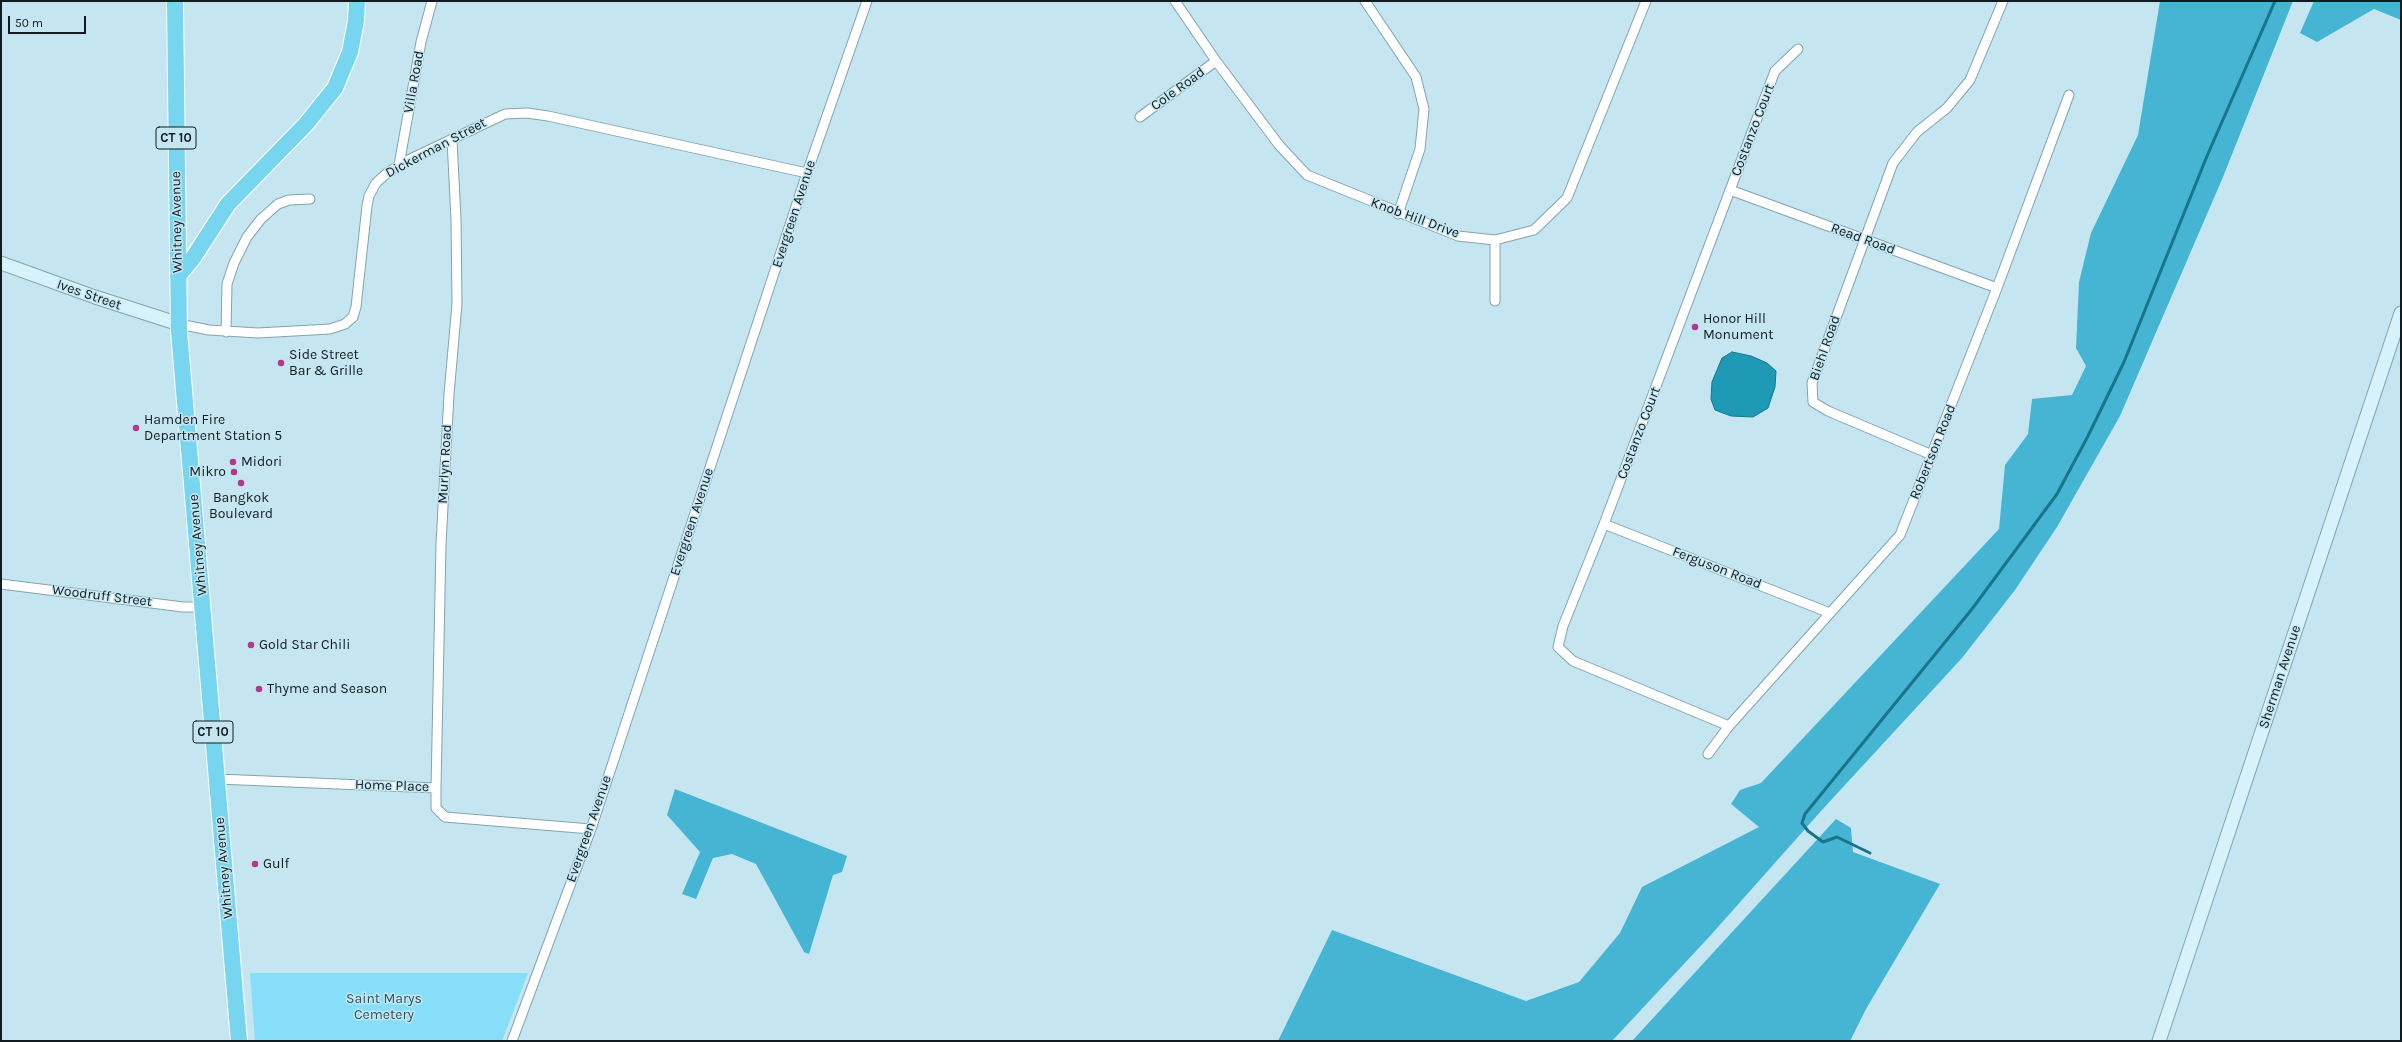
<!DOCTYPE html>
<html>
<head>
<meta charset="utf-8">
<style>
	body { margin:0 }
	#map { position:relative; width:2402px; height:1042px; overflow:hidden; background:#c5e6f1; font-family:Karla,sans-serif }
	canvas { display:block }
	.frame { position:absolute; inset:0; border:2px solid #101c20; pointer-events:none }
	.scale { position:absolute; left:8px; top:16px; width:78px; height:18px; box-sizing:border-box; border:2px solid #101c20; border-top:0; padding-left:5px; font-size:12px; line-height:14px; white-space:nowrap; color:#101c20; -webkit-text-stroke:3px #c5e6f1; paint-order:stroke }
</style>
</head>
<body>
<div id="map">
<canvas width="2402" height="1042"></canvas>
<div class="frame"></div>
<div class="scale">50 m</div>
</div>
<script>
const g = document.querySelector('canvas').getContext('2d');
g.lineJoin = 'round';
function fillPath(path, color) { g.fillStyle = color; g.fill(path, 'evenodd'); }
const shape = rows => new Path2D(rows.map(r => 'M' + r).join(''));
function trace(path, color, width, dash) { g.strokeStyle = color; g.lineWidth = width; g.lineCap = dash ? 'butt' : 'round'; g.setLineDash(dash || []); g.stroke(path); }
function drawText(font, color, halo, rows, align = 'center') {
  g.font = font + ' Karla,sans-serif'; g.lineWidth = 3; g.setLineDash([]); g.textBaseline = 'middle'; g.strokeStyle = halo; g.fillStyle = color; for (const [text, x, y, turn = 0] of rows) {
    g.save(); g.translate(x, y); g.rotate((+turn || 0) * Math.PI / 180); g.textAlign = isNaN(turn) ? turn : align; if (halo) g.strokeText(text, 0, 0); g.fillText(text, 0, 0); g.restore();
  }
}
const green = shape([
	[250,973,528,973,502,1041,255,1041]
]);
const forest = shape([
	[2160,1,2293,1,2223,177,2120,416,2057,527,2015,590,1962,658,1821,811,1710,936,1612,1041,1278,1041,1332,930,1526,1001,1579,982,1620,933,1642,887,1759,827,1731,804,1740,790,1761,783,1999,529,2005,465,2028,434,2032,399,2072,395,2086,366,2076,348,2079,282,2091,233,2138,135],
	[2314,1,2401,1,2401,20,2374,9,2317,42,2300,33],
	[675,789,847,856,842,872,833,875,809,954,804,952,756,864,732,854,713,858,696,899,682,894,700,852,667,815],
	[1836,819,1851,828,1853,852,1940,884,1866,1009,1850,1041,1632,1041]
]);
const water = shape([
	[1732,352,1751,356,1767,363,1776,371,1775,387,1768,408,1753,417,1731,416,1715,410,1711,399,1712,382,1722,358,1732,352]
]);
const stream = shape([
	[1870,853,1837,837,1823,842,1808,831,1802,823,1805,814,1972,609,2057,494,2088,436,2124,362,2207,156,2275,1]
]);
const street = shape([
	[1175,1,1216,61,1279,145,1307,175,1458,236,1495,240,1534,230,1567,198,1646,1],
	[1365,1,1416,77,1424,109,1420,149,1398,214],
	[1140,117,1216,61],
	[399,165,421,42,432,1],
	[1730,190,1997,288],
	[1495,301,1495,240],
	[179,324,209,330,258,333,330,329,345,324,353,317,356,307,367,206,369,196,376,183,387,173,404,162,505,114,527,113,548,116,807,173],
	[226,332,227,284,234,263,247,237,261,219,278,204,289,200,310,199],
	[1932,455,1828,411,1813,402,1812,383,1893,163,1917,132,1947,108,1970,80,2003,1],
	[1604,524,1830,613],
	[1,584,183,607,203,607],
	[1729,726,1573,661,1558,647,1563,626,1604,524,1775,71,1798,49],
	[1708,754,1729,726,1900,535,1997,288,2069,95],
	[217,779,436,788,436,808,445,817,591,829],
	[436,788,441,544,449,394,457,304,456,219,452,140],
	[512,1041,591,829,807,173,867,1]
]);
const secondary = shape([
	[1,263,95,297,179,324],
	[2159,1041,2401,313]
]);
const highway = shape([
	[175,1,179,331,239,1041],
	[178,276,193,258,228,204,306,124,335,88,350,52,356,21,357,1]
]);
const markers = [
	[1695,327,4,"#b2398d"],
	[281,363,4,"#b2398d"],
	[136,428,4,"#b2398d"],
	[233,462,4,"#b2398d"],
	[234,472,4,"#b2398d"],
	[241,483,4,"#b2398d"],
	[251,645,4,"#b2398d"],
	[259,689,4,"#b2398d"],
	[255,864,4,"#b2398d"]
];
const shields = [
	[176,138,40],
	[213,732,40]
];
const shieldNames = [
	["CT 10",176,138],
	["CT 10",213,732]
];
const streetNames = [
	["Villa Road",414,82,-80],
	["Cole Road",1178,89,-36],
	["Costanzo Court",1753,130,-69],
	["Dickerman Street",436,148,-28],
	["Evergreen Avenue",794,214,-72],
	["Knob Hill Drive",1415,218,20],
	["Whitney Avenue",177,222,-91],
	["Read Road",1863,239,20],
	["Ives Street",89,295,19],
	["Biehl Road",1825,348,-71],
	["Costanzo Court",1639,433,-69],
	["Robertson Road",1933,452,-68],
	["Murlyn Road",445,464,-87],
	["Evergreen Avenue",692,522,-72],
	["Whitney Avenue",198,545,-95],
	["Ferguson Road",1717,568,21],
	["Woodruff Street",102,596,7],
	["Sherman Avenue",2280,677,-72],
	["Home Place",392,786,2],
	["Evergreen Avenue",589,829,-71],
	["Whitney Avenue",224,868,-95]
];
const poiNames = [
	["Honor Hill",1703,319],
	["Monument",1703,335],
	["Side Street",289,355],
	["Bar & Grille",289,371],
	["Hamden Fire",144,420],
	["Department Station 5",144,436],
	["Midori",241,462],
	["Mikro",226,472,"right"],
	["Bangkok",241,498,"center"],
	["Boulevard",241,514,"center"],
	["Gold Star Chili",259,645],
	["Thyme and Season",267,689],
	["Gulf",263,864]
];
const parkNames = [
	["Saint Marys",384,999],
	["Cemetery",384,1015]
];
fillPath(green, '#86def9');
fillPath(forest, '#45b5d3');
fillPath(water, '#1e9ab7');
trace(water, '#1a748a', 1);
trace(stream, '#1a748a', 3);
trace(street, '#83a3ad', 11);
trace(secondary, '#83a3ad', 15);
trace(highway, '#fff', 18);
trace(street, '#fff', 9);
trace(secondary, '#d6f2fa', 13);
trace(highway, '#78d5ef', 16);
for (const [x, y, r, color] of markers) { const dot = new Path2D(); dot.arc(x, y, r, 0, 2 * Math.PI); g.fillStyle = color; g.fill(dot); trace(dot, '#c5e6f1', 1.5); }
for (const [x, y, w] of shields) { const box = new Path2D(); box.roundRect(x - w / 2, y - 11, w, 22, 3); g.fillStyle = '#c5e6f1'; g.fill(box); trace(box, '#101c20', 1); }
drawText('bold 13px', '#101c20', null, shieldNames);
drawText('14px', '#101c20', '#c5e6f1', streetNames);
drawText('14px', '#101c20', '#c5e6f1', poiNames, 'left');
drawText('14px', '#285764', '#c5e6f1', parkNames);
</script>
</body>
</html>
